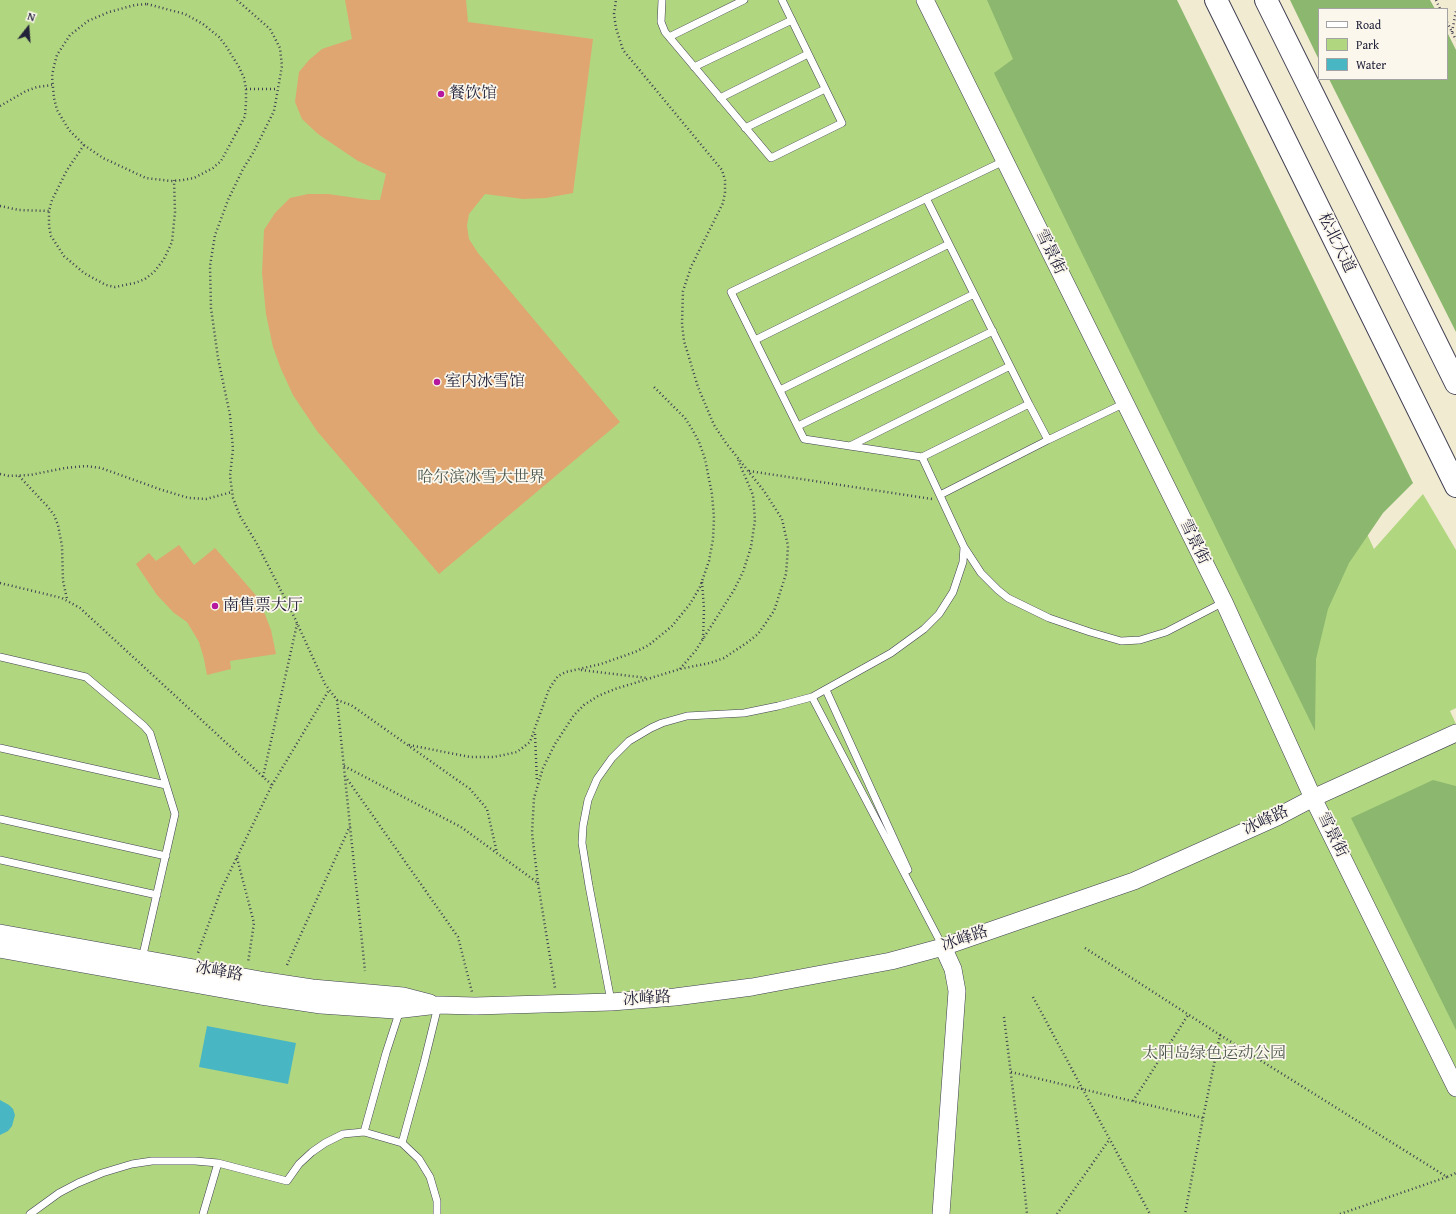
<!DOCTYPE html>
<html>
<head>
<meta charset="utf-8">
<style>
	body { margin:0 }
	#map { position:relative; width:1456px; height:1214px; overflow:hidden; background:#f1ebd2; font-family:"Gentium Book Plus",serif }
	canvas { display:block }
	.legend { position:absolute; left:1318px; top:8px; width:130px; height:72px; box-sizing:border-box; background:#fbf7ec; border:1px solid #a4a2a5; margin:0; padding:5px 7px; list-style:none; font-size:12px; color:#22223b }
	.legend li { display:flex; align-items:center; gap:8px; height:20px }
	.legend b { width:20px; border:1px solid #a4a2a5 }
	.north { position:absolute; left:8px; top:8px; width:40px; height:40px; -webkit-text-stroke:3px #fbf7ec; paint-order:stroke; rotate:17deg; font-size:11px; font-weight:700; line-height:16px; text-align:center; color:#22223b }
	.north::after { content:''; display:block; margin:auto; width:14px; height:18px; background:#22223b; clip-path:polygon(50% 0,100% 100%,50% 72%,0 100%) }
</style>
</head>
<body>
<div id="map">
<canvas width="1456" height="1214"></canvas>
<ul class="legend">
<li><b style="height:5px;background:#fff"></b>Road</li>
<li><b style="height:11px;background:#b0d680"></b>Park</li>
<li><b style="height:11px;background:#49b7c3"></b>Water</li>
</ul>
<div class="north">N</div>
</div>
<script>
const g = document.querySelector('canvas').getContext('2d');
g.lineJoin = 'round';
function fillPath(path, color) { g.fillStyle = color; g.fill(path, 'evenodd'); }
const shape = rows => new Path2D(rows.map(r => 'M' + r).join(''));
function trace(path, color, width, dash) { g.strokeStyle = color; g.lineWidth = width; g.lineCap = dash ? 'butt' : 'round'; g.setLineDash(dash || []); g.stroke(path); }
function drawText(font, color, halo, rows, align = 'center') {
  g.font = font + ' "Gentium Book Plus","Noto Serif SC",serif'; g.lineWidth = 3.5; g.setLineDash([]); g.textBaseline = 'middle'; g.strokeStyle = halo; g.fillStyle = color; for (const [text, x, y, turn = 0] of rows) {
    g.save(); g.translate(x, y); g.rotate((+turn || 0) * Math.PI / 180); g.textAlign = isNaN(turn) ? turn : align; if (halo) g.strokeText(text, 0, 0); g.fillText(text, 0, 0); g.restore();
  }
}
const green = shape([
	[0,0,1118,0,1374,549,1423,494,1456,550,1456,708,1450,711,1456,724,1456,1214,0,1214]
]);
const forest = shape([
	[987,0,1177,0,1413,483,1383,513,1349,563,1328,609,1316,659,1315,731,994,73,1013,59],
	[1290,0,1430,0,1435,9,1319,9,1319,60],
	[1447,32,1456,50,1456,332,1329,79,1447,79],
	[1433,780,1456,786,1456,1030,1351,818]
]);
const water = shape([
	[207,1026,296,1043,288,1084,199,1067],
	[0,1100,9,1105,13,1109,15,1115,12,1126,8,1131,0,1135]
]);
const building = shape([
	[345,0,466,0,468,22,593,39,573,193,546,198,523,199,485,194,469,214,467,226,469,239,478,253,620,422,439,574,317,431,293,395,281,369,273,347,266,314,262,273,264,230,275,213,290,198,308,194,328,194,370,200,380,200,386,174,358,161,318,134,302,119,295,102,299,72,309,60,322,49,352,39],
	[179,545,194,565,215,548,259,599,271,630,276,654,230,661,231,669,207,675,204,659,199,642,187,622,174,613,157,595,136,564,149,553,156,561]
]);
const path = shape([
	[237,0,270,29,280,48,282,66,274,111,253,153,243,169,228,200,215,235,210,266,211,308,218,358,230,415,233,449,230,476,233,498,240,516,256,542,291,610,325,684,337,700,351,705,470,789,487,809,497,853],
	[1436,0,1440,9],
	[147,4,185,14,203,24,219,37,226,46,239,67,244,78,246,89,246,102,245,116,240,126,221,161,213,168,194,178,183,180,171,181,146,178,103,158,84,145,69,130,57,110,54,98,52,76,54,66,57,55,70,35,88,21,109,12,135,5,147,4],
	[1447,22,1456,40],
	[1452,32,1456,11],
	[246,89,277,89],
	[0,106,26,91,37,87,52,85],
	[84,145,67,170,52,200,49,211,49,226,51,236,64,256,84,273,106,285,115,287,135,283,145,279,154,272,164,259,172,242,175,212,174,180],
	[0,206,19,210,49,211],
	[749,471,932,499],
	[0,474,9,476,30,475,65,468,86,466,101,468,162,490,189,498,206,499,232,492],
	[19,476,48,507,54,515,58,525,62,546,63,581,67,599],
	[702,582,704,609,703,639],
	[0,583,62,598,80,608,272,785,221,890,198,953],
	[680,669,696,650,734,590,743,572,751,547,755,520,753,495,738,460],
	[581,670,647,678],
	[337,700,365,971],
	[535,734,537,782],
	[409,745,470,757,494,757,517,752,530,742,549,689,558,676,566,672,601,664,635,652,649,645,672,626,690,604,700,587,709,561,713,539,714,518,712,494,705,459,699,442,692,429,685,418,654,387],
	[344,766,461,827,538,883,555,988],
	[345,776,458,937,472,992],
	[263,777,297,624],
	[272,785,329,690],
	[237,858,254,923,248,963],
	[538,883,532,833,534,798,543,768,555,744,574,715,584,705,598,696,615,689,680,669,710,663,724,658,748,642,758,634,774,611,786,574,787,561,788,546,782,519,764,491,726,443,714,425,698,387,684,341,682,324,683,291,691,267,723,203,725,192,725,180,722,170,623,50,616,28,614,14,616,0],
	[1085,948,1220,1035,1203,1118],
	[287,965,350,826],
	[1033,997,1150,1214],
	[1004,1017,1022,1165,1027,1214],
	[1220,1035,1447,1177,1456,1173],
	[1011,1072,1203,1118,1185,1214],
	[1133,1101,1188,1015],
	[1057,1214,1109,1140],
	[1340,1214,1447,1177]
]);
const service = shape([
	[662,0,661,22,665,32,771,158,842,123,782,0],
	[669,37,744,0],
	[694,67,792,20],
	[720,98,808,54],
	[745,128,825,89],
	[926,198,1029,404],
	[755,340,949,244],
	[780,390,974,294],
	[798,426,993,331],
	[850,446,1010,366],
	[922,457,804,439,731,292,1004,161],
	[940,495,1048,440],
	[964,547,981,573,998,590,1008,598,1049,618,1090,632,1121,641,1140,640,1166,632,1224,602],
	[0,657,86,677,144,726,150,733,175,814,142,959],
	[826,690,908,870],
	[812,697,943,947],
	[0,748,166,785],
	[0,819,166,856],
	[0,860,157,895],
	[611,1001,589,886,582,843,583,826,588,800,597,779,612,758,629,741,651,728,662,723,687,716,744,713,778,706,812,697,891,653,924,629,939,614,953,592,963,562,964,547,922,457,1029,404,1048,440,1125,403],
	[364,1132,386,1053,400,1010],
	[402,1143,424,1063,438,1006],
	[30,1214,59,1193,78,1183,102,1173,132,1164,152,1161,195,1161,218,1163,287,1181,299,1164,312,1152,325,1143,343,1134,364,1132,402,1143,419,1159,430,1177,437,1201,437,1214],
	[203,1214,218,1163]
]);
const tertiary = shape([
	[925,0,1224,602,1313,798,1456,1088],
	[0,933,266,981,312,988,403,996,430,1003],
	[0,949,261,996,321,1005,395,1010,438,1005,475,1006,611,1002,675,997,752,987,891,961,943,947,1134,881,1277,817,1313,798,1456,733],
	[941,1214,957,991,953,969,943,947]
]);
const trunk = shape([
	[1216,0,1456,486],
	[1266,0,1456,383]
]);
const markers = [
	[441,94,4,"#b5179e"],
	[437,382,4,"#b5179e"],
	[215,606,4,"#b5179e"]
];
const poiNames = [
	["餐饮馆",449,94],
	["室内冰雪馆",445,382],
	["南售票大厅",223,606]
];
const streetNames = [
	["松北大道",1336,243,64],
	["雪景街",1050,252,64],
	["雪景街",1194,542,64],
	["冰峰路",1266,821,-25],
	["雪景街",1332,835,64],
	["冰峰路",965,939,-19],
	["冰峰路",219,972,10],
	["冰峰路",647,999,-4]
];
const parkNames = [
	["哈尔滨冰雪大世界",481,478],
	["太阳岛绿色运动公园",1214,1054]
];
fillPath(green, '#b0d680');
fillPath(forest, '#8cb76e');
fillPath(water, '#49b7c3');
fillPath(building, '#e0a671');
trace(service, '#414052', 8);
trace(tertiary, '#414052', 18);
trace(trunk, '#414052', 24);
trace(path, '#414052', 2.5, [1, 3]);
trace(service, '#fff', 7);
trace(tertiary, '#fff', 17);
trace(trunk, '#fff', 22);
for (const [x, y, r, color] of markers) { const dot = new Path2D(); dot.arc(x, y, r, 0, 2 * Math.PI); g.fillStyle = color; g.fill(dot); trace(dot, '#fbf7ec', 1.5); }
drawText('16px', '#22223b', '#fbf7ec', poiNames, 'left');
drawText('16px', '#22223b', '#fbf7ec', streetNames);
drawText('16px', '#4d5850', '#fbf7ec', parkNames);
</script>
</body>
</html>
